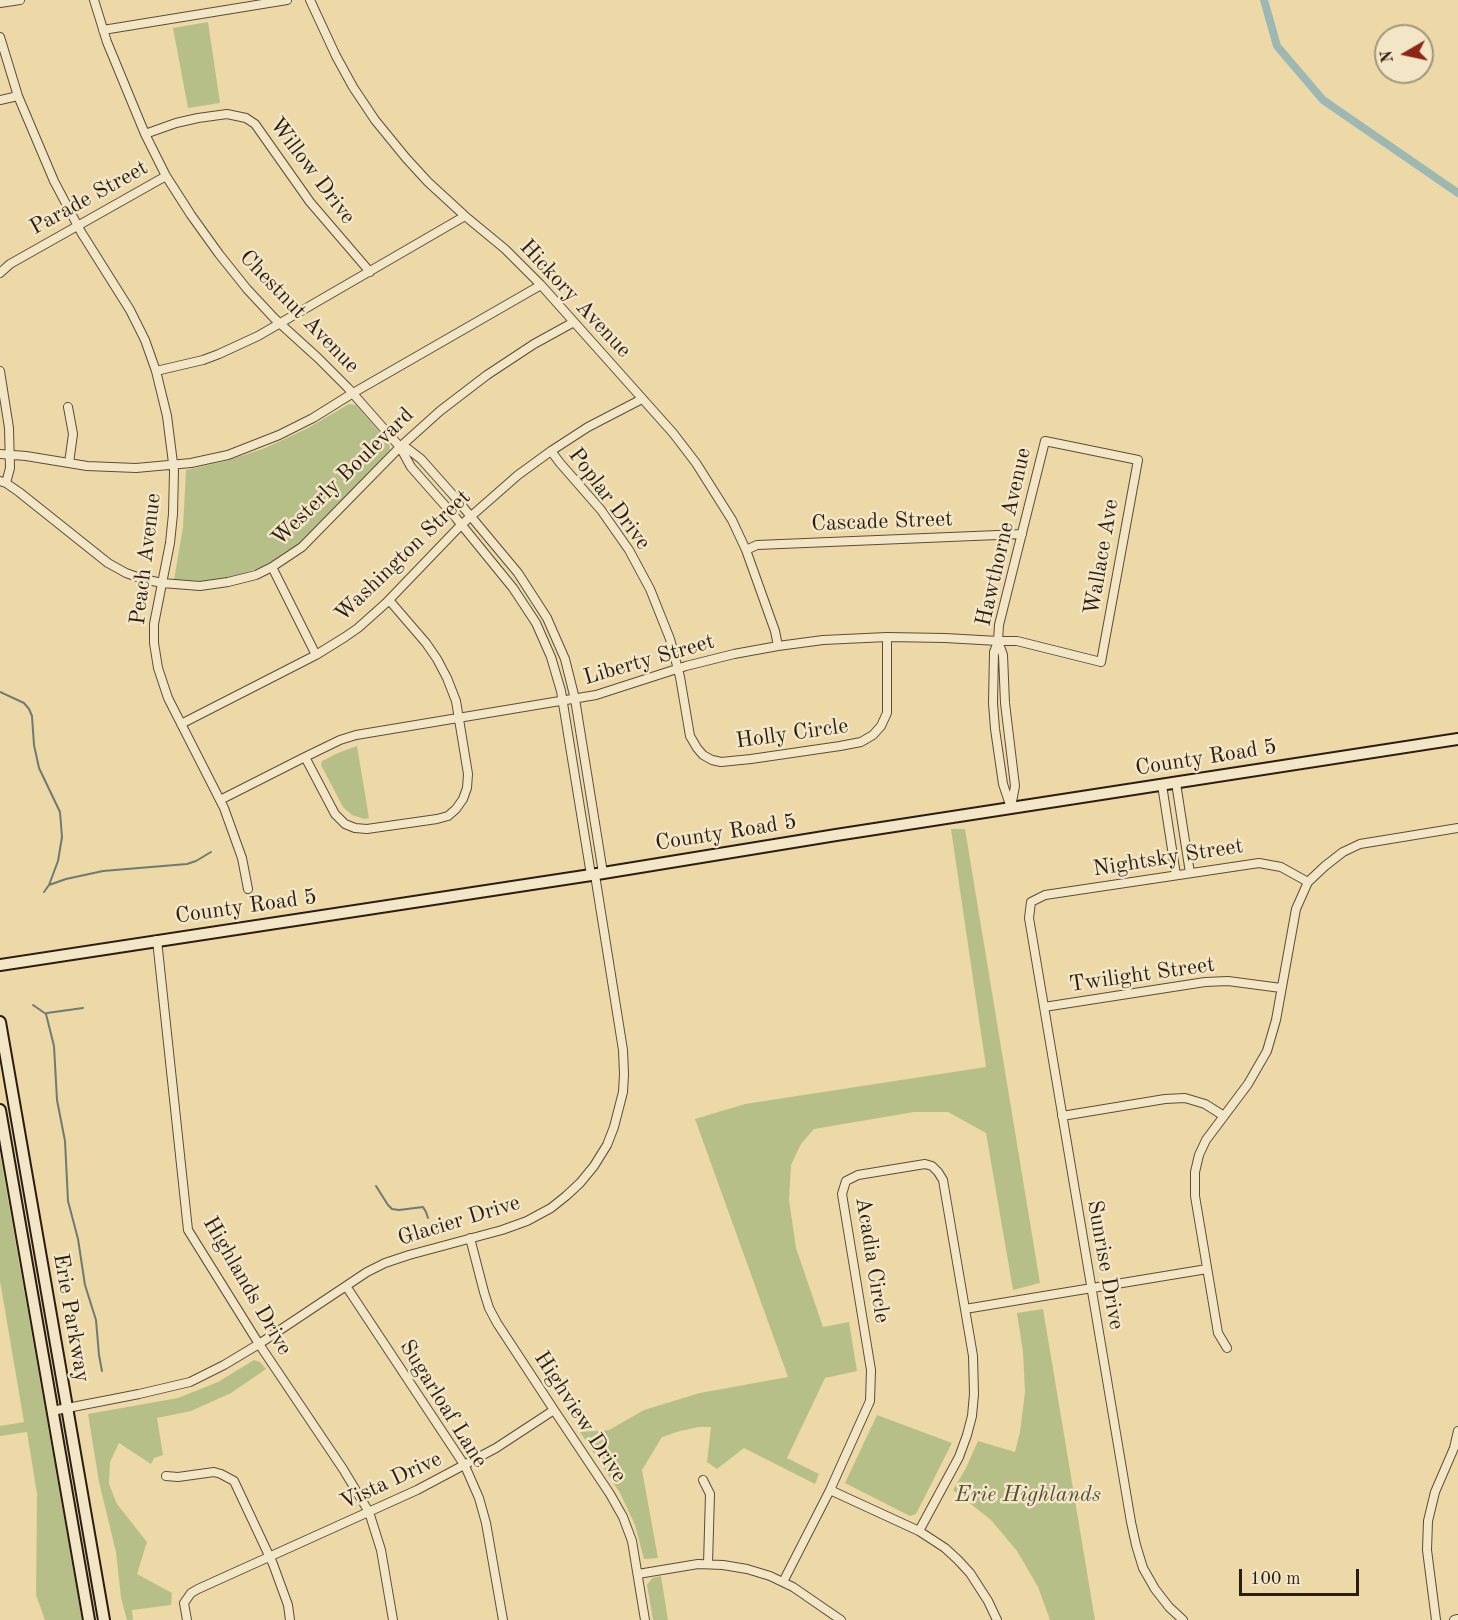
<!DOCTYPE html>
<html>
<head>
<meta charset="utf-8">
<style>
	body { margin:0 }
	#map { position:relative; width:1458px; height:1620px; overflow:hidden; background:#edd9a7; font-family:"Old Standard TT",serif }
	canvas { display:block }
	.north { position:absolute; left:1374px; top:24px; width:60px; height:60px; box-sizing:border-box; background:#f3e6c6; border:2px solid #a3967f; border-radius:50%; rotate:261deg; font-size:16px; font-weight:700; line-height:24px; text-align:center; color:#2b1d14 }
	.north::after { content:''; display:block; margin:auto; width:21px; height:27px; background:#8f2418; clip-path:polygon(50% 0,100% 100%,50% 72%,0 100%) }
	.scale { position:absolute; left:1239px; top:1569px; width:120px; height:27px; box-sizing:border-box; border:3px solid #2b1d14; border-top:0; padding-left:8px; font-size:18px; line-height:21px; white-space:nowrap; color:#2b1d14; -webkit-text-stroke:4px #f3e6c6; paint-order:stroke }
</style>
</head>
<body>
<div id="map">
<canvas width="1458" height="1620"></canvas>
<div class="north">N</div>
<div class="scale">100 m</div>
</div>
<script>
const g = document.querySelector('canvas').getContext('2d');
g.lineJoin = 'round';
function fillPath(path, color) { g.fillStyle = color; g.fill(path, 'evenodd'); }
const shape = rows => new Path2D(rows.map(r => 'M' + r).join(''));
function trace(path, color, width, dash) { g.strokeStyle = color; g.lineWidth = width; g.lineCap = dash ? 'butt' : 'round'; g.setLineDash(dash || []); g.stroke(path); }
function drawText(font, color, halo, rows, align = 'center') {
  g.font = font + ' "Old Standard TT",serif'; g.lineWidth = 5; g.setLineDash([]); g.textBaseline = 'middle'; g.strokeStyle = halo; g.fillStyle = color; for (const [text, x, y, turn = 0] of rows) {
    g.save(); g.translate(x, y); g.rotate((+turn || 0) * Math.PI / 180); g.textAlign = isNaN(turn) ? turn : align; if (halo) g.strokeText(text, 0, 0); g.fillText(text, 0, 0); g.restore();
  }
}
const green = shape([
	[208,22,220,103,188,108,173,28],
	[349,404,356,405,389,443,390,450,315,529,301,542,286,553,262,567,230,578,202,581,174,580,183,527,186,470,226,461,265,448,308,428],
	[357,746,369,818,364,819,352,815,343,807,321,765,322,761,338,753],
	[951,829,965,829,1040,1283,1013,1290,986,1133,948,1112,914,1112,814,1129,801,1144,791,1165,789,1200,796,1248,823,1327,849,1322,857,1371,825,1378,787,1458,819,1474,815,1484,744,1448,717,1469,707,1462,711,1427,699,1427,680,1431,662,1437,642,1470,658,1558,644,1559,635,1525,620,1493,580,1432,609,1430,644,1410,700,1393,788,1377,695,1119,745,1104,986,1067],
	[0,1154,82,1620,45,1620,36,1595,37,1494,27,1432,0,1436,0,1426,24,1422,0,1281],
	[1043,1309,1095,1620,1050,1620,1038,1587,1017,1551,991,1520,953,1490,966,1468,978,1441,1015,1452,1020,1432,1025,1392,1023,1352,1017,1313],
	[254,1360,260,1362,266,1369,231,1393,191,1411,157,1418,163,1455,154,1458,151,1464,119,1443,110,1462,109,1484,117,1504,147,1542,137,1574,172,1593,171,1605,132,1610,133,1620,127,1620,121,1598,116,1552,99,1482,88,1414,178,1398,218,1382],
	[877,1415,952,1443,916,1514,910,1516,845,1483],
	[661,1576,668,1620,653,1620,647,1585,652,1578]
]);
const stream = shape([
	[0,692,24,703,29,709,32,716,34,745,39,768,60,812,62,837,58,861,49,885],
	[44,892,49,885,66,879,103,871,187,864,196,861,211,852],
	[33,1005,46,1014,54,1046,57,1100,65,1141,68,1201,78,1239,85,1285,96,1320,99,1355,102,1371],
	[47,1013,83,1008],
	[376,1186,388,1205,392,1209,399,1210,423,1207,426,1212,428,1218]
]);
const canal = shape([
	[1264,0,1277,46,1323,100,1458,193]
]);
const street = shape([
	[94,0,107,42,145,134,166,176,191,215,219,254,247,289,274,318,318,358,348,388,400,447,411,467,456,518,513,588,536,623,551,657,561,691,591,875],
	[310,0,336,56,353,87,375,120,406,158,428,182,465,216,505,249,541,285,673,433,696,463,732,520,746,550,775,631,778,646],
	[0,3,20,0],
	[103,30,287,0],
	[0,37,18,96,54,181,81,232,130,310,145,340,156,371,167,416,174,471,173,514,170,543,154,624,154,643,158,668,168,698,224,808,242,858,248,889],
	[0,100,18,96],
	[145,134,176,123,198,118,227,114,246,118,255,124,310,202,370,272],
	[0,273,10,264,166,176],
	[0,371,9,428,10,468,6,483],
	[156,371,203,360,219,354,258,336,465,216],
	[68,407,73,434,69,463],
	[400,447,408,449,421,459,453,495,518,573,547,618,565,659,575,699,603,873],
	[551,451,560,463,601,510,629,550,650,589,670,639,680,677,690,736,697,748,703,755,712,760,721,762,751,759,840,746,861,742,873,735,881,726,887,713,887,637],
	[0,454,26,456,87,466,136,468,191,463,228,455,279,435,313,418,353,393,541,285],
	[0,481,6,483,19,492,108,563,126,573,143,579,162,583,200,586,228,582,256,575,272,567,302,547,400,447,440,411,487,375,534,344,574,322],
	[746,550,757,545,1022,534],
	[272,567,316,655],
	[998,641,1003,655,1005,703,1015,786,1011,807],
	[181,724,316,655,345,637,358,628,386,603,461,525,518,475,551,451,588,427,642,399],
	[305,757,335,814,345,824,355,828,367,829,437,819,448,816,456,809,463,799,467,788,468,774,456,701,447,678,437,659,426,643,389,600],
	[1176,783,1190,873],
	[1162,785,1176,875],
	[220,800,305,757,340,740,356,735,596,695,686,666,734,654,778,646,823,640,887,637,945,638,998,641,1017,641,1101,662,1138,460,1045,441,999,625,998,641,994,652,993,703,995,729,1003,784,1011,808],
	[157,940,188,1230,259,1344,343,1469,369,1512,381,1550,393,1620],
	[1044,1007,1205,982,1228,981,1281,988],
	[1062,1116,1165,1099,1185,1098,1205,1104,1224,1116],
	[470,1238,484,1292,489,1308,497,1323,554,1410,610,1494,623,1517,632,1541,645,1620],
	[346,1286,465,1466,479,1498,486,1523,503,1620],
	[965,1309,1207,1269],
	[1227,1348,1218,1333,1195,1196,1195,1172,1199,1155,1206,1140,1248,1084,1267,1051,1276,1020,1296,909,1308,882,1325,866,1343,852,1360,844,1458,828],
	[52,1411,139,1394,190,1382,224,1365,259,1344,367,1272,385,1263,409,1255,502,1230,527,1221,551,1208,566,1196,580,1183,594,1166,607,1145,614,1127,623,1092,624,1074,623,1050,595,875],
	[166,1476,178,1477,214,1472,221,1474,234,1481,273,1564,288,1605,290,1620],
	[703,1480,710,1494,708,1564],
	[830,1490,919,1531,945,1548,958,1560,970,1573,988,1601,997,1620],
	[638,1574,698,1564,723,1565,747,1569,770,1576,793,1587,841,1620],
	[783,1582,830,1490,870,1401,871,1370,842,1194,846,1181,858,1175,925,1164,932,1166,938,1172,943,1180,973,1356,974,1394,972,1416,967,1435,959,1457,919,1531],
	[187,1620,184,1603,191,1593,198,1589,417,1490,496,1448,554,1410],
	[1183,1620,1169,1607,1155,1589,1143,1568,1136,1545,1131,1522,1029,918,1031,902,1045,895,1259,863,1281,867,1308,882],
	[1436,1620,1427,1550,1428,1521,1435,1492,1454,1448,1458,1431],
	[1454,1620,1457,1619]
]);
const secondary = shape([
	[0,965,591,875,836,835,1458,739],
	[0,1022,104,1620],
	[0,1110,89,1620]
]);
const streetNames = [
	["Willow Drive",312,171,53],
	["Parade Street",89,198,-29],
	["Hickory Avenue",575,299,47],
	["Chestnut Avenue",299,312,46],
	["Westerly Boulevard",343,477,-44],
	["Poplar Drive",609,499,53],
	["Cascade Street",882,522,-2],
	["Hawthorne Avenue",1004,537,-77],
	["Washington Street",403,556,-44],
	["Wallace Ave",1102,557,-80],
	["Peach Avenue",146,559,-83],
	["Liberty Street",649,660,-16],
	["Holly Circle",792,734,-8],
	["County Road 5",1206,758,-9],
	["County Road 5",726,833,-9],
	["Nightsky Street",1168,858,-9],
	["County Road 5",246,907,-8],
	["Twilight Street",1142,975,-8],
	["Glacier Drive",459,1221,-17],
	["Acadia Circle",872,1260,81],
	["Sunrise Drive",1105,1265,80],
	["Highlands Drive",247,1286,60],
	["Erie Parkway",71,1318,80],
	["Sugarloaf Lane",443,1404,58],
	["Highview Drive",580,1417,57],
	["Vista Drive",391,1481,-25]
];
const parkNames = [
	["Erie Highlands",1028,1495]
];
fillPath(green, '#b7bf88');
trace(stream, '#6f7a73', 2);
trace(canal, '#9db8b2', 8);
trace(street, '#5c4c39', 10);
trace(secondary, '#2b1d14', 14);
trace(street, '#f3e6c6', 8);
trace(secondary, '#f3e6c6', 10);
drawText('22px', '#2b1d14', '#f3e6c6', streetNames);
drawText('italic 22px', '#554e37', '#f3e6c6', parkNames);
</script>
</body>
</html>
